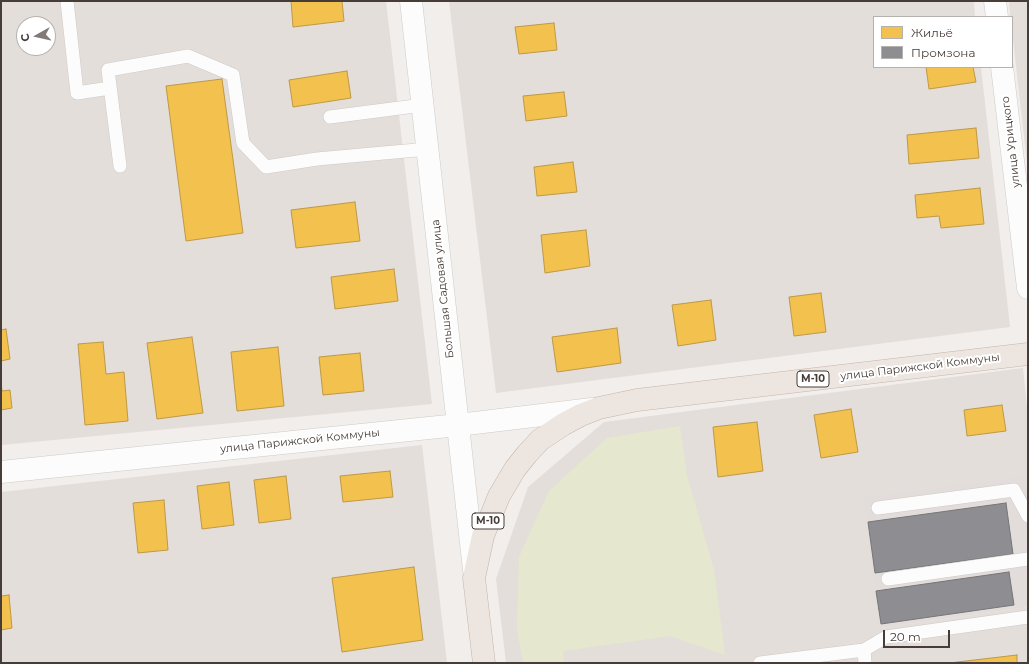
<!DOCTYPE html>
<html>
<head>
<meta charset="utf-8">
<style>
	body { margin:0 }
	#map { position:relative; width:1029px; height:664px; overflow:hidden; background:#f1eeeb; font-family:Montserrat,sans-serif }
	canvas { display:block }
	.frame { position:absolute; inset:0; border:2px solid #463c38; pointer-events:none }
	.legend { position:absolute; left:873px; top:16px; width:140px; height:52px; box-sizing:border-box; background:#fff; border:1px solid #b5b1af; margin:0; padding:5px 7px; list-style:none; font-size:12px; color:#463c38 }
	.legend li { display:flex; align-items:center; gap:8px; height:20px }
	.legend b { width:20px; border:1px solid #b5b1af }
	.north { position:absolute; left:16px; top:16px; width:40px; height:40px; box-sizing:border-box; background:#fff; border:1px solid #b5b1af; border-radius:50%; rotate:262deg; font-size:11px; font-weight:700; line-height:16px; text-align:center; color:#463c38 }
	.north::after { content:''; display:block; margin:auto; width:14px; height:18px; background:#827a77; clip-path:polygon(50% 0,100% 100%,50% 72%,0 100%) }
	.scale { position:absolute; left:883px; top:630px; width:67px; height:18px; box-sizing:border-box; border:2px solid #463c38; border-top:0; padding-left:5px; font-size:12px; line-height:14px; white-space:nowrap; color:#463c38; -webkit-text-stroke:3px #fff; paint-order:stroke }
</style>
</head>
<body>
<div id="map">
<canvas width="1029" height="664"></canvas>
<div class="frame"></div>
<ul class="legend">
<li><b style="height:11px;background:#f2c14e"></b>Жильё</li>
<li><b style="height:11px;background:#8d8d92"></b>Промзона</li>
</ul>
<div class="north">С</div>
<div class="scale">20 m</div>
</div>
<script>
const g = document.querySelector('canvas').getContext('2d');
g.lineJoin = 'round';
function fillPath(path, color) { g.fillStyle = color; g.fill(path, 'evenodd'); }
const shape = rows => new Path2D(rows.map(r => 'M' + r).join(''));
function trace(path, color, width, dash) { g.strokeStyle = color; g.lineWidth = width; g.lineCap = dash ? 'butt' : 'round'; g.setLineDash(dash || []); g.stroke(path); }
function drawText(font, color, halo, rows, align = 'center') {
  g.font = font + ' Montserrat,sans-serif'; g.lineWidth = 4; g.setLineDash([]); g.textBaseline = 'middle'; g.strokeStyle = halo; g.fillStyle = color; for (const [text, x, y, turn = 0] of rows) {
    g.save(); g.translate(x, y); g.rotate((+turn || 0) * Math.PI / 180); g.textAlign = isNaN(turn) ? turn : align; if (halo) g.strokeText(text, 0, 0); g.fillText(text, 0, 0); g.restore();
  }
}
const residential = shape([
	[1,1,386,1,432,404,1,445],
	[24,24,48,24,48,48,24,48],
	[449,1,974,1,975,17,874,17,874,67,981,67,1010,327,496,393],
	[1009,1,1028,1,1028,172,1012,31,1012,17,1010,17],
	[1023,368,1028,417,1028,484,1027,476,880,628,1028,607,1028,663,506,663,496,579,528,487,604,422],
	[422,445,447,663,1,663,1,492]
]);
const industrial = shape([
	[1027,476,1028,607,880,628,863,498]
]);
const green = shape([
	[680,426,687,476,714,570,725,655,670,636,563,651,564,663,523,663,517,629,519,557,549,491,607,438]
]);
const homes = shape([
	[291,1,342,1,344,21,293,27,291,1],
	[554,23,557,50,519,54,515,27,554,23],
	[926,67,973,67,976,82,929,89,926,67],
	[347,71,351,98,293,107,289,80,347,71],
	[222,79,243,233,186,241,166,86,222,79],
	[564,92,567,116,526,121,523,96,564,92],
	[976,128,979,158,909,164,907,135,976,128],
	[573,162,577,192,537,196,534,167,573,162],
	[980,188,984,224,941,228,939,216,917,218,915,195,980,188],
	[355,202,360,241,296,248,291,210,355,202],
	[586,230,590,266,545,273,541,235,586,230],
	[394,269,398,301,335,309,331,277,394,269],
	[821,293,826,332,794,336,789,297,821,293],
	[711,300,716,340,678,346,672,305,711,300],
	[617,328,621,363,557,372,552,337,617,328],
	[6,329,10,359,1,361,1,330,6,329],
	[192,337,203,413,157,419,147,343,192,337],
	[103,342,106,374,124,372,128,421,85,425,78,344,103,342],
	[278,347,284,406,237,411,231,352,278,347],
	[360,353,364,391,323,395,319,357,360,353],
	[1,382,2,391,10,390,12,408,1,410,1,382],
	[1002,405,1006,431,967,436,964,410,1002,405],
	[851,409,858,452,821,458,814,415,851,409],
	[757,422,763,471,718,477,713,427,757,422],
	[390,471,393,497,343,502,340,476,390,471],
	[286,476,291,519,259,523,254,480,286,476],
	[229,482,234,525,202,529,197,486,229,482],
	[164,500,168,550,138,553,133,503,164,500],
	[414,567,423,640,342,652,332,578,414,567],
	[9,595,12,628,1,630,1,596,9,595],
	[1017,655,1017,663,949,663,1017,655]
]);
const industry = shape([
	[1006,503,1013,554,875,573,868,522,1006,503],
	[1009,572,1014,605,881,624,876,591,1009,572]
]);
const service = shape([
	[67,1,77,93,110,88],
	[330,117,423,105],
	[120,166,108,70,188,56,233,75,243,143,266,167,317,159,428,149],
	[878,508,1014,490,1028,516],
	[888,579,1028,559],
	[864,650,886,637,1028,617],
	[760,663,864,650,865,663]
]);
const minor = shape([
	[411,1,474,570],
	[995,1,997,17],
	[1002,67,1028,288],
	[1,472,458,425,592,409]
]);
const trunk = shape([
	[484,663,474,578,483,536,499,496,515,469,527,454,540,440,564,424,581,415,599,408,637,400,1028,354]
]);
const shields = [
	[813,379,32],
	[488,521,32]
];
const shieldNames = [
	["М-10",813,379],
	["М-10",488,521]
];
const streetNames = [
	["улица Урицкого",1011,142,-97],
	["Большая Садовая улица",443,289,-96],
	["улица Парижской Коммуны",920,367,-7],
	["улица Парижской Коммуны",300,441,-6]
];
fillPath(residential, '#e4deda');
fillPath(industrial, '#e2dddb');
fillPath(green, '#e5e8ce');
fillPath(homes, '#f2c14e');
trace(homes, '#be9947', 1);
fillPath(industry, '#8d8d92');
trace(industry, '#787577', 1);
trace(service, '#cdcac7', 14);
trace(minor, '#cdcac7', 23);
trace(trunk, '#c6b3a9', 23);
trace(service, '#fdfcfc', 13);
trace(minor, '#fdfcfc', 22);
trace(trunk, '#ede6e0', 22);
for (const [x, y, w] of shields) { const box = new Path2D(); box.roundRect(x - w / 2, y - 8, w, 16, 3); g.fillStyle = '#fff'; g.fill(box); trace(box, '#463c38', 1); }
drawText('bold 10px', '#463c38', null, shieldNames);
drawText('11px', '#463c38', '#fff', streetNames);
</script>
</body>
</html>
